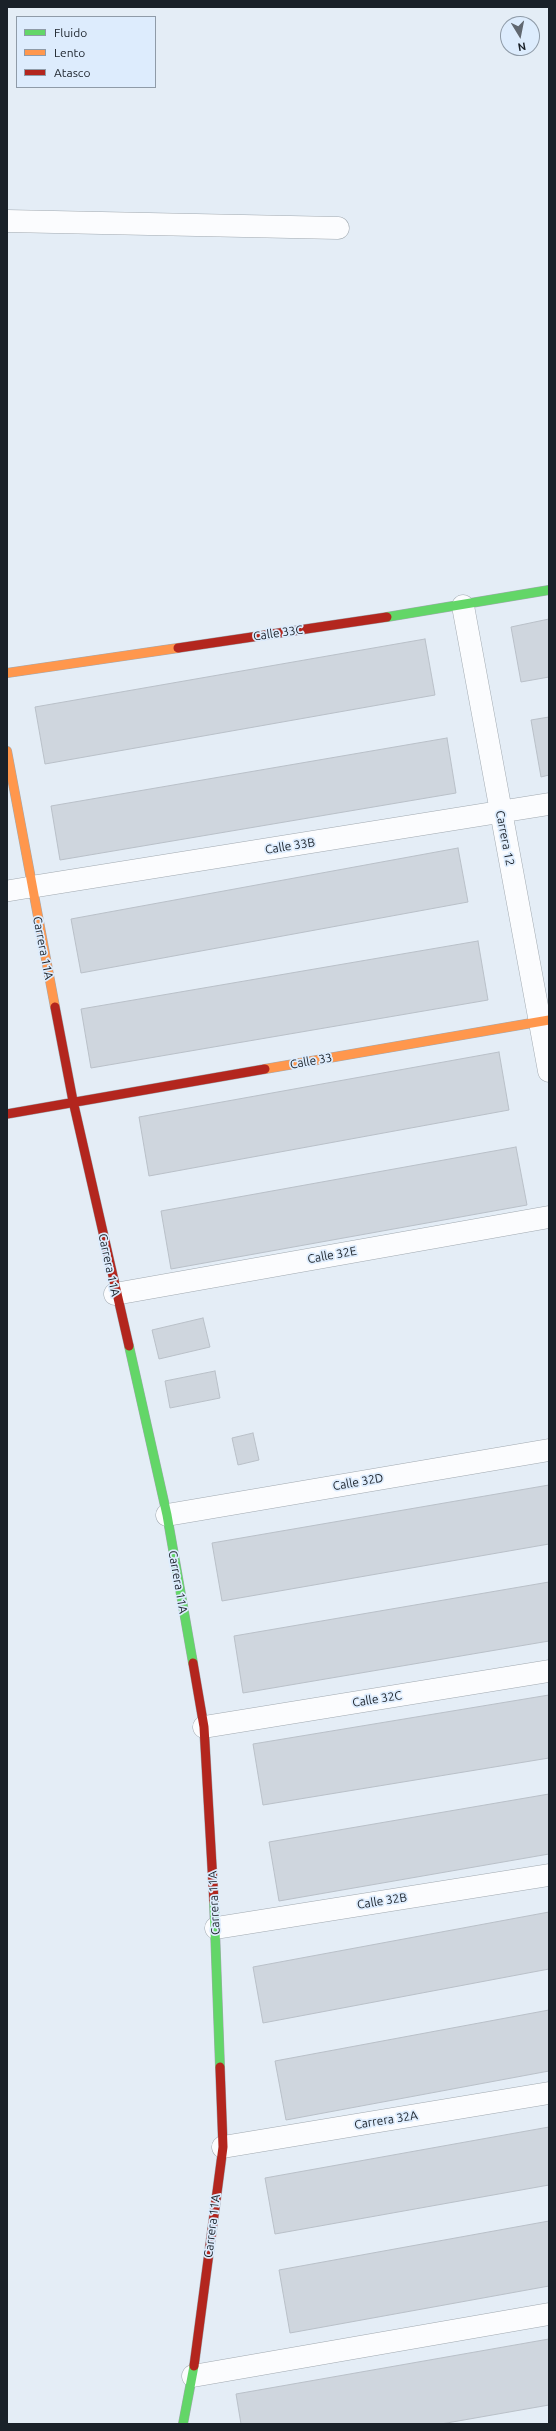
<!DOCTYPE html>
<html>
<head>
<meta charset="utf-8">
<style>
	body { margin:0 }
	#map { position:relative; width:556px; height:2431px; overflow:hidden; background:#e4edf6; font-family:Ubuntu,sans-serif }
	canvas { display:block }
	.frame { position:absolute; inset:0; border:8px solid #1a2129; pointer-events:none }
	.legend { position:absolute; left:16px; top:16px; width:140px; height:72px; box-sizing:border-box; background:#ddecfd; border:1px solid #8f9ba8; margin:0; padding:5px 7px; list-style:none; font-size:12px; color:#1a2129 }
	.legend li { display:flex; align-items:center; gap:8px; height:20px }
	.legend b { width:20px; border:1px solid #8f9ba8 }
	.north { position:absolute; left:500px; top:16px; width:40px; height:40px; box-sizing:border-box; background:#ddecfd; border:1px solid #8f9ba8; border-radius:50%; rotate:170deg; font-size:11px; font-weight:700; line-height:16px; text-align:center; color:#1a2129 }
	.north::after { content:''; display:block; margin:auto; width:14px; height:18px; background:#616871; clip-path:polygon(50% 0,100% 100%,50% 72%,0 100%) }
</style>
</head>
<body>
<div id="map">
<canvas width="556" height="2431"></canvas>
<div class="frame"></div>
<ul class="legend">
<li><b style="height:5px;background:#63d668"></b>Fluido</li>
<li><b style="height:5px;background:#ff974d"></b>Lento</li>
<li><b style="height:5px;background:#b3261e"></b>Atasco</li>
</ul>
<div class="north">N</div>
</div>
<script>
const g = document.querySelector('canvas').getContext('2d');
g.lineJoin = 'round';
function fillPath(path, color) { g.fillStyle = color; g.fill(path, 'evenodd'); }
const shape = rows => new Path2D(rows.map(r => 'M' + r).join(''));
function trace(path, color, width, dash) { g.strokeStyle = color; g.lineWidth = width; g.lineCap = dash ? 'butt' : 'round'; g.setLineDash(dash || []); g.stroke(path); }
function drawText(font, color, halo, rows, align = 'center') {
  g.font = font + ' Ubuntu,sans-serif'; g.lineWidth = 3.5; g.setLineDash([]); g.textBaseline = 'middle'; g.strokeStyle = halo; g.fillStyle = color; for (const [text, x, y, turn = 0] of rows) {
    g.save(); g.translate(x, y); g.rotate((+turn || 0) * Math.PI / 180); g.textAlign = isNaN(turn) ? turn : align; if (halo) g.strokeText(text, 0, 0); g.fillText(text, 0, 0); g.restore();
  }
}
const building = shape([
	[549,619,549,677,521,682,511,627,549,619],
	[425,639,435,695,45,764,35,707,425,639],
	[549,717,549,775,541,777,531,720,549,717],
	[447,738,456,793,60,860,51,806,447,738],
	[458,848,468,902,81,973,71,919,458,848],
	[478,941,488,1000,91,1068,81,1009,478,941],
	[499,1052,509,1110,149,1176,139,1117,499,1052],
	[516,1147,527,1205,171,1269,161,1211,516,1147],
	[203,1318,210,1347,159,1359,152,1330,203,1318],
	[215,1371,220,1398,170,1408,165,1381,215,1371],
	[253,1433,259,1460,238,1465,232,1438,253,1433],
	[549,1485,549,1544,222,1601,212,1543,549,1485],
	[549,1582,549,1641,243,1693,234,1636,549,1582],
	[549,1695,549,1758,263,1805,253,1744,549,1695],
	[549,1794,549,1854,279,1901,269,1842,549,1794],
	[549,1912,549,1969,263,2023,253,1967,549,1912],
	[549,2010,549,2071,286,2120,275,2061,549,2010],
	[549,2127,549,2185,275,2234,265,2178,549,2127],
	[549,2221,549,2286,290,2333,279,2270,549,2221],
	[549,2339,549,2405,441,2424,241,2424,236,2394,549,2339]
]);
const lane = shape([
	[7,891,31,887]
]);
const street = shape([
	[7,221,338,228],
	[463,606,549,1071],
	[31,887,549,804],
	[115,1294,549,1217],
	[167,1515,549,1450],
	[204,1727,549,1671],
	[216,1928,549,1875],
	[223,2147,549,2093],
	[193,2376,549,2314]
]);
const fast = shape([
	[387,617,549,590],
	[129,1346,167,1515,193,1663],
	[214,1902,220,2067],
	[183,2424,194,2366]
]);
const slow = shape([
	[7,673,178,648],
	[7,751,55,1007],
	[265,1069,549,1020]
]);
const jam = shape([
	[178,648,387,617],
	[55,1007,73,1101,129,1346],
	[7,1114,265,1069],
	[193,1663,204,1727,214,1902],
	[194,2366,223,2147,220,2067]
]);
const streetNames = [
	["Calle 33C",278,633,-8],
	["Carrera 12",505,838,79],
	["Calle 33B",290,846,-9],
	["Carrera 11A",43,948,79],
	["Calle 33",311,1061,-10],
	["Calle 32E",332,1255,-10],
	["Carrera 11A",109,1265,78],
	["Calle 32D",358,1482,-10],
	["Carrera 11A",178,1582,80],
	["Calle 32C",377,1699,-9],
	["Calle 32B",382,1901,-9],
	["Carrera 11A",214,1903,-93],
	["Carrera 32A",386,2120,-9],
	["Carrera 11A",212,2226,-83]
];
fillPath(building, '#cfd6de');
trace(building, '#b9c0c8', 1);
trace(lane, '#a1a9b0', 22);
trace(street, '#a1a9b0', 23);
trace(fast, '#a1a9b0', 10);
trace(slow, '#a1a9b0', 10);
trace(jam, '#a1a9b0', 10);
trace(lane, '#fbfcfe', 21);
trace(street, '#fbfcfe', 22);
trace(fast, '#63d668', 9);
trace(slow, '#ff974d', 9);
trace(jam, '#b3261e', 9);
drawText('12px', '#1a2129', '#ddecfd', streetNames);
</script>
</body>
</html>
